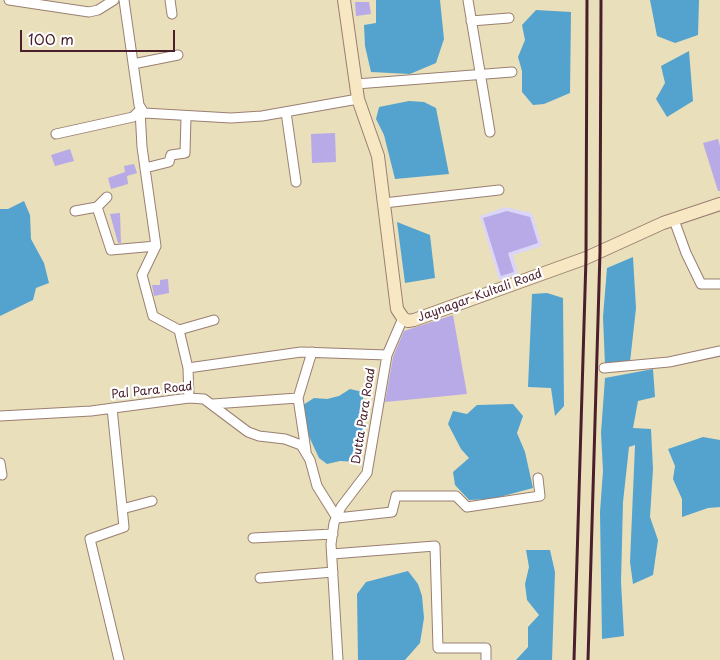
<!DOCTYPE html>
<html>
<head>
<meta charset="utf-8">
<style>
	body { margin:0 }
	#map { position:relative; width:720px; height:660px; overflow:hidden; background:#e9dfba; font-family:"Playpen Sans",sans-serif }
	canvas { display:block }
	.scale { position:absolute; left:20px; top:30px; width:155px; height:22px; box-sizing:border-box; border:2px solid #4a1f2b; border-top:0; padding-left:6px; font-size:15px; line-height:18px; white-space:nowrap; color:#4a1f2b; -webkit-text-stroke:4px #fff; paint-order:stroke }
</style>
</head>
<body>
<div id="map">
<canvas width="720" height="660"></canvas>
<div class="scale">100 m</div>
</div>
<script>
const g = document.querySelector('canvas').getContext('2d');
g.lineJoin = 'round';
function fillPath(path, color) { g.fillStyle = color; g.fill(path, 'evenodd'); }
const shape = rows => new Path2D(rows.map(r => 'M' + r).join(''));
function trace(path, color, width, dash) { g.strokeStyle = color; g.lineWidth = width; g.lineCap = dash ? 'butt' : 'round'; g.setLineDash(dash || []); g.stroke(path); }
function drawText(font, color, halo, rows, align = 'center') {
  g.font = font + ' "Playpen Sans",sans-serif'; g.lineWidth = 4.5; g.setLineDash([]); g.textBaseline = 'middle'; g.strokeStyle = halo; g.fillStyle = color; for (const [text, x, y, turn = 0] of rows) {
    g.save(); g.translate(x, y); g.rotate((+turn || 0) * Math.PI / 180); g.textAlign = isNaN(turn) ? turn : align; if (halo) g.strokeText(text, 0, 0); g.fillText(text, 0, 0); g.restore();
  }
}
const built = shape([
	[505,207,532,213,542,246,513,255,518,274,499,280,480,216]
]);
const water = shape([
	[376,0,440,0,444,39,436,63,410,74,371,72,365,46,364,25,376,23],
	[650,0,699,0,698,35,675,43,657,36],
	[536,10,571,12,570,93,544,104,533,105,522,92,522,71,518,57,525,40,522,25],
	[689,51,693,101,667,117,656,99,665,83,661,66],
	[409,101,424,102,436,108,449,174,395,179,384,135,376,119,379,107],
	[24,201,30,215,31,239,44,263,49,283,36,288,33,300,0,316,0,209,8,209],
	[397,222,430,235,435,278,405,283],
	[633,257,636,308,630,362,605,365,603,317,607,268],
	[547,293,563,298,564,406,555,416,551,388,528,387,532,294],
	[653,369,655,397,638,401,633,428,651,429,653,469,650,517,658,540,653,575,633,584,630,562,635,445,629,447,623,502,621,582,624,636,602,639,600,512,603,471,601,433,605,378],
	[350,389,363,392,363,429,357,462,340,461,327,464,319,458,306,430,303,405,314,398,327,399,339,396],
	[513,404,523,416,517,433,525,452,533,488,492,499,469,500,455,485,453,472,469,458,461,449,448,424,453,411,467,414,477,405],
	[703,437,720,440,720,507,708,508,682,517,682,499,673,479,675,466,668,449],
	[526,550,550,550,555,572,552,660,516,660,528,647,528,627,539,615,527,600,525,584,529,567],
	[408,571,418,584,422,596,424,618,420,643,405,660,358,660,357,594,366,582]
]);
const building = shape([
	[355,2,369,2,371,14,356,16],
	[335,133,336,162,312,163,311,134],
	[718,139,720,146,720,191,718,191,703,143],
	[70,149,74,161,55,166,51,155],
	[134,164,137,173,127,176,128,184,111,189,108,178,125,172,124,166],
	[507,211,530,217,538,243,508,253,514,272,501,276,483,218],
	[120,213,121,243,118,243,110,214],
	[168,279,169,293,154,296,152,285,160,285,160,280],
	[453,315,467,394,385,402,393,357,404,331]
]);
const minor = shape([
	[9,0,89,12,98,10,114,0],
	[124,0,139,105,144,113,231,118,262,116,358,99],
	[170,0,172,14],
	[468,0,490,132],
	[471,21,509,18],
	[133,64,178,55],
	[356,84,512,72],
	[140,110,142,147,156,246,142,275,153,316,179,330,188,368],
	[286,112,296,182],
	[56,134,133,117,140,110],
	[145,168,169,162,171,155,185,153,186,117],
	[107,197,97,207,111,250,156,246],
	[384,203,499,190],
	[75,211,97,207],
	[674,220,686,253,701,284,720,284],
	[179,330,214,320],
	[604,368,669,362,720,351],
	[189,398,188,368,301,352,387,355],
	[213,404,298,398],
	[112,408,124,527,90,539,119,660],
	[0,416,91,411,189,398,204,399,248,432,259,436,285,439,301,445,310,460,317,486,337,518,392,512,396,496,456,496,467,507,540,496,538,478],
	[306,451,298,398,312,352],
	[0,463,2,475],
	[122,509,152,501],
	[253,538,333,534],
	[332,554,435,546,438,648,486,648,486,660],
	[260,578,333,572],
	[338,660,331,544,334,523,341,507,367,473,387,355,403,318]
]);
const secondary = shape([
	[344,0,358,99,378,156,397,309,403,318,408,321,414,320,586,258,663,223,720,204]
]);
const rail = shape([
	[574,660,586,258,587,0],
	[588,660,600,252,601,0]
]);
const streetNames = [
	["Jaynagar-Kultali Road",480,296,-20],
	["Pal Para Road",152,391,-6],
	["Dutta Para Road",364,416,-81]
];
fillPath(built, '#dbd6f7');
fillPath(water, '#54a3ce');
fillPath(building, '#b8a9e7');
trace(minor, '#9a7f72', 11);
trace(secondary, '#9a7f72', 14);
trace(minor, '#fff', 9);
trace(secondary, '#f7e8c3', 12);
trace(rail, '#4a1f2b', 3);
drawText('12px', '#4a1f2b', '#fff', streetNames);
</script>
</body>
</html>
